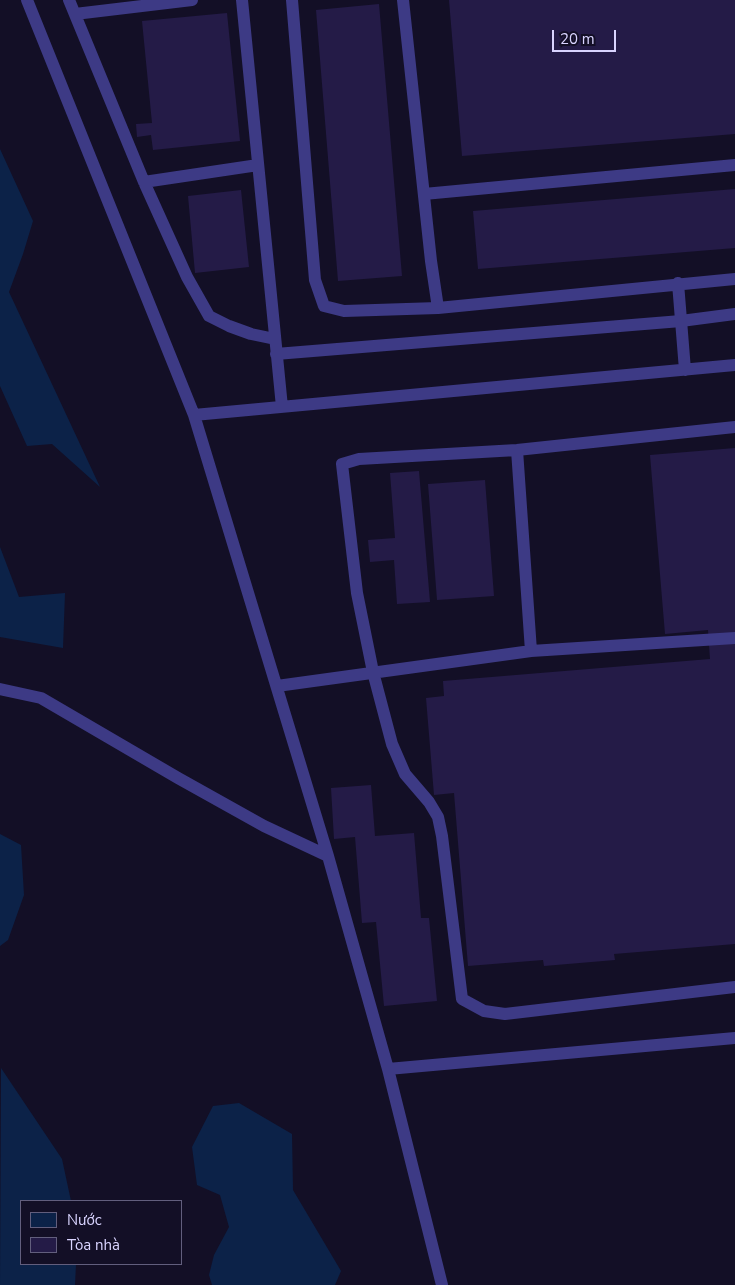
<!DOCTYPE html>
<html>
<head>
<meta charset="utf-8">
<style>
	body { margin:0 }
	#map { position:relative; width:735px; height:1285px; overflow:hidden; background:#130f26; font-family:"Nunito Sans",sans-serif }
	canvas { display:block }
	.legend { position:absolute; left:20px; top:1200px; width:162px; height:65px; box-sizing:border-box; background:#130f26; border:1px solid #625e7d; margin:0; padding:6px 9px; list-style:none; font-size:15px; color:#d9d4ff }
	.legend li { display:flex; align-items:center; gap:10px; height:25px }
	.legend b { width:25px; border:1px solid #625e7d }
	.scale { position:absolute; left:552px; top:30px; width:64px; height:22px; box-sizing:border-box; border:2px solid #d9d4ff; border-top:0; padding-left:6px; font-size:15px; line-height:18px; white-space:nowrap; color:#d9d4ff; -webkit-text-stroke:4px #130f26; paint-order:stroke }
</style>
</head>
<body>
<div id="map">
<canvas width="735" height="1285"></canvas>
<ul class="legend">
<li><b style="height:14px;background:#0c2248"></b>Nước</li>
<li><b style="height:14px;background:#241b47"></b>Tòa nhà</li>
</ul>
<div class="scale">20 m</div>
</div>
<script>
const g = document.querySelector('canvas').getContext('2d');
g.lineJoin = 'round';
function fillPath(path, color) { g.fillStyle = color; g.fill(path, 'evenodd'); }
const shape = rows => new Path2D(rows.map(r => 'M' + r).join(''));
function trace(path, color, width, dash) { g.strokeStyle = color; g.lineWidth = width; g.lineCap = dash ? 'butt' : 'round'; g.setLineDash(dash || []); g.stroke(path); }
const water = shape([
	[0,149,33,221,23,254,9,292,100,487,52,444,27,446,0,386],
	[0,547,19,597,65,593,63,648,0,637],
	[0,834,21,845,24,895,8,940,0,946],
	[1,1068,62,1159,71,1201,21,1201,21,1264,76,1264,75,1285,0,1285],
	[239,1103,292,1134,293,1190,341,1271,335,1285,212,1285,209,1275,214,1255,229,1227,220,1195,197,1185,192,1147,213,1106]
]);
const building = shape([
	[449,0,735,0,735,134,462,156],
	[379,4,402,276,338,281,316,10],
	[227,13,240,141,153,150,151,135,137,137,136,124,152,123,142,21],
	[735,189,735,248,478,269,473,211],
	[241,190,249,267,195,273,188,196],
	[735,448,735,944,614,954,615,960,544,966,543,960,468,966,454,793,434,795,426,698,444,696,443,681,710,659,708,630,665,634,650,455],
	[419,471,430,602,397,604,394,560,370,562,368,540,395,538,390,473],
	[485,480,494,596,437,600,428,484],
	[371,785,375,836,414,833,421,918,429,918,437,1001,384,1006,376,922,362,923,355,837,334,839,331,788]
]);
const lane = shape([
	[27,0,194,415,328,856,388,1069,442,1285],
	[69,0,144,182,187,277,209,316,229,326,251,334,275,339],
	[242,0,282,407],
	[292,0,315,280,324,306,344,311,438,308],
	[403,0,431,261,438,308,735,279],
	[75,14,192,0],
	[144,182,258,165],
	[424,194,735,165],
	[678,283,685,370],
	[276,354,681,321,735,314],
	[194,415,735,365],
	[735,427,517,450,359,459,342,464,357,593,373,672,392,744,405,774,429,802,438,817,442,836,462,999,484,1011,505,1014,735,987],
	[517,450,531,651],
	[277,686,531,651,735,638],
	[0,689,41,698,178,778,264,826,328,856],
	[388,1069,735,1038]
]);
fillPath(water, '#0c2248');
fillPath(building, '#241b47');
trace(lane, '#3d3a85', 12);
</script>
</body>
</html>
